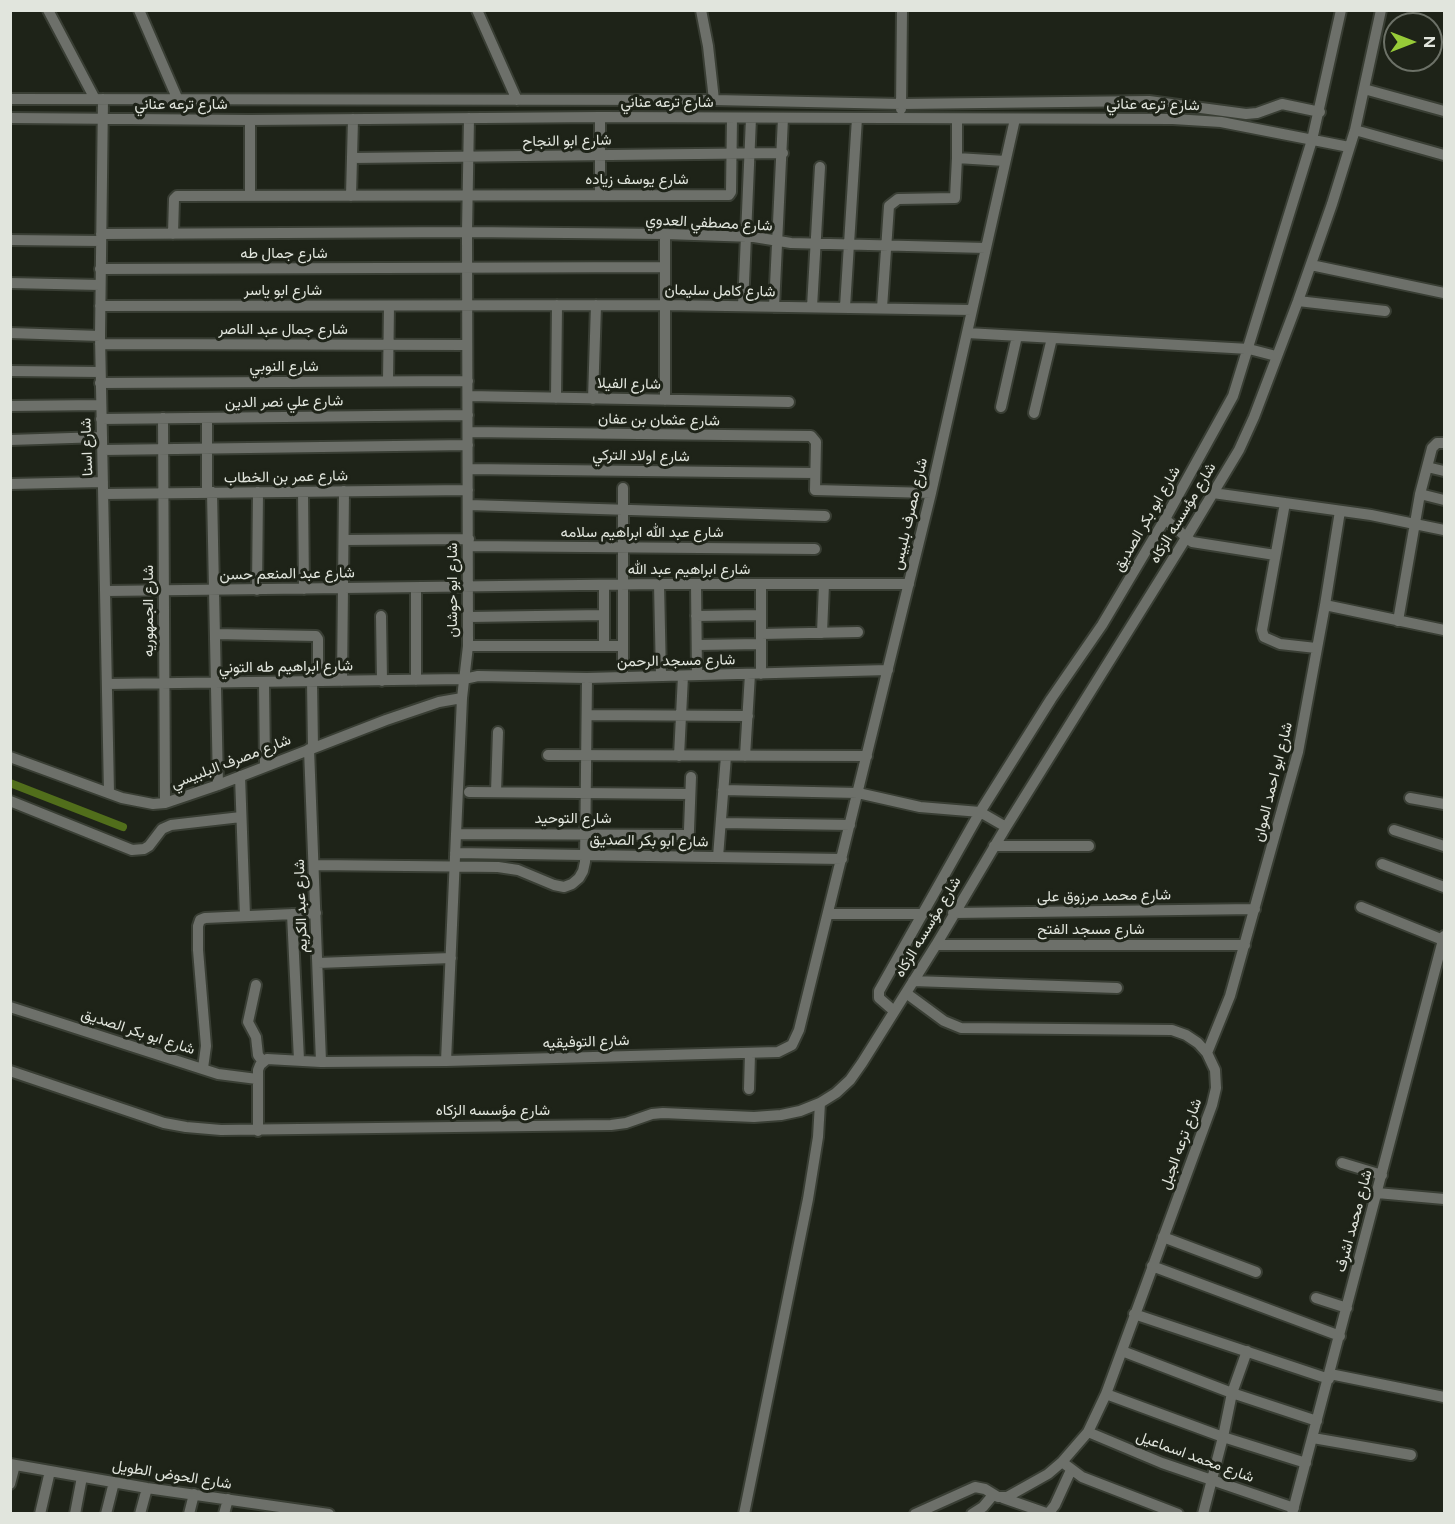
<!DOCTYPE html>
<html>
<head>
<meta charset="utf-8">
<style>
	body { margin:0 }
	#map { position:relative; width:1455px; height:1524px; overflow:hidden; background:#1e2318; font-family:Figtree,sans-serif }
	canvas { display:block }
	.frame { position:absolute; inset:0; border:12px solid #e1e5dd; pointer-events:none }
	.north { position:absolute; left:1383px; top:12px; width:60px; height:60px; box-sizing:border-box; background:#1e2318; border:2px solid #6c7167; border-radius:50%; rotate:90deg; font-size:16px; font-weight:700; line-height:24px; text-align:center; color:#e1e5dd }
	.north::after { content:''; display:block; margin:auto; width:21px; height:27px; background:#97cb38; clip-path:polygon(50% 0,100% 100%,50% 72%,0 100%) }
</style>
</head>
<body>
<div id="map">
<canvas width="1455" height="1524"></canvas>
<div class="frame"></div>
<div class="north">N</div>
</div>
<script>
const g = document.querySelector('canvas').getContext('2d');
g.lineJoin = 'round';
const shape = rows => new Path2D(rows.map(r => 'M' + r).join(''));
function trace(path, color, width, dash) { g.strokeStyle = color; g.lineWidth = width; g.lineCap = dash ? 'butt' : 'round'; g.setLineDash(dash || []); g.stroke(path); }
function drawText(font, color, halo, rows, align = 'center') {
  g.font = font + ' Figtree,Vazirmatn,sans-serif'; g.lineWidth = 6; g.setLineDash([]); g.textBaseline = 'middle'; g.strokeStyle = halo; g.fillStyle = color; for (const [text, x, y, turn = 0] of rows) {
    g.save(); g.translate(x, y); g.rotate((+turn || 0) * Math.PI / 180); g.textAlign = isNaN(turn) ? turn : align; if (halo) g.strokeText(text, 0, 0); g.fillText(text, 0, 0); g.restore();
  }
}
const canal = shape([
	[10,783,123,827]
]);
const minor = shape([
	[48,10,95,99],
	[139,10,178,100],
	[477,10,517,100],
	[701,10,708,46,714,100],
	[1364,89,1444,111],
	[10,99,714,100,901,104,1149,101,1246,114,1257,113,1282,104,1320,112],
	[103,99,100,336,109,793],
	[901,109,902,10],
	[600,117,600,195],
	[10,118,250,120,600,117,1173,119,1221,122,1349,147],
	[250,120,250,196],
	[1355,130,1444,155],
	[352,158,783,153],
	[957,158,957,119],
	[351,196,353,119],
	[101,234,467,232,665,234,754,237,791,243,986,248],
	[173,234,174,199,177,196,729,195,731,192,732,118],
	[10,240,101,241],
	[1311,265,1444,293],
	[100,269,665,267],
	[10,283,100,285],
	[1298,301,1385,311],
	[100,306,665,305,972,310],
	[743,306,751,118],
	[774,307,783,118],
	[812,307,820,167],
	[845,307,857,118],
	[882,308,889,206,898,199,955,198,957,158,1005,161],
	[10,333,100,336],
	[967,333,1249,349,1276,356],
	[100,344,467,345],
	[10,371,100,372],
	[388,381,389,306],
	[100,383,468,381],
	[468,396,789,402],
	[556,398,557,305],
	[593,399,596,305],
	[665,400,665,234],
	[10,406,101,405],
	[1001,407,1017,336],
	[1034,413,1052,338],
	[163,418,165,803],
	[207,418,207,492],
	[101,419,468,415],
	[468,432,811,436,816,442,815,490,931,493],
	[10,440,102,437],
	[103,450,468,445],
	[1427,467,1444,471],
	[468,469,814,473],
	[10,484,103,482],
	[212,492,218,785],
	[303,492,304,589],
	[1213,493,1371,515,1444,530],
	[104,494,468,490],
	[1420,494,1444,500],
	[1285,503,1262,630,1264,637,1280,644,1316,648],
	[469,505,825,516],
	[1165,519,1192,542,1275,555],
	[344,540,469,539],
	[469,546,815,549],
	[659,584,661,676],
	[696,584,697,675],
	[761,584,761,674],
	[604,585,604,646],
	[257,590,258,492],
	[106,591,659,584,909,584],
	[1325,605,1444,630],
	[381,616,382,681],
	[696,616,761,615],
	[469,617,604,615],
	[1398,621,1420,494,1432,448,1437,443,1444,443],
	[822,633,824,584],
	[215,634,316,636,318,639,318,681],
	[761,634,858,632],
	[697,645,761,644],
	[468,646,623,646],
	[623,677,623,488],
	[416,680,416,588],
	[312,681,313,748],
	[342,681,344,491],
	[264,682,265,766],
	[107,684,464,679,478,676,587,678,888,670],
	[587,715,748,716],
	[309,749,321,1062],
	[548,755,867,756],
	[679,756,683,676],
	[745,756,750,674],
	[10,757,122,798,153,804,165,803,218,785,386,720,439,702,462,698],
	[240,776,245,916],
	[723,790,858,793,920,807,980,812,1006,827],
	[469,792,690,794],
	[496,792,498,732],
	[1410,798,1444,804],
	[10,801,132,850,144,849,149,846,162,829,171,825,241,817],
	[721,823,850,825],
	[1394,830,1444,846],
	[456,834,689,835],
	[994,846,1089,846],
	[455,853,842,859],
	[688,856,691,777],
	[718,857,726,756],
	[1382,864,1444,887],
	[315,865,498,867,518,870,554,885,564,887,572,884,579,878,583,871,585,862,587,678],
	[1361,907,1443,940],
	[953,913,1255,909],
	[292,914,299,1060],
	[828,914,923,914],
	[936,945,1245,945],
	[318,963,451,958],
	[913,981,1117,988],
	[256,985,248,1022,256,1037,258,1055,263,1062],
	[906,993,944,1021,961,1028,1172,1030,1186,1035,1198,1043,1207,1053,1215,1070,1216,1088,1212,1105,1106,1394,1088,1432,1062,1462,1048,1474,1007,1497,998,1497,985,1489,975,1487,915,1514],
	[10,1007,218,1074,257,1079],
	[894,1011,879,998,879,991,980,812,1051,699,1102,625,1165,519,1233,396,1312,140,1341,10],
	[1207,1053,1230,996,1298,752,1325,605,1340,511],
	[446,1061,462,698,468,646,467,232,469,118],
	[203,1068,206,1046,198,950,198,926,200,920,205,918,316,913],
	[10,1071,164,1123,186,1127,221,1130,611,1125,626,1123,652,1114,663,1113,754,1117,781,1115,800,1111,820,1103,836,1093,850,1080,862,1063,936,945,1006,827,1186,538,1239,450,1254,417,1298,301,1332,204,1355,130,1381,10],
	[749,1089,750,1053],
	[258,1131,258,1070,260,1065,267,1059,321,1062,446,1061,778,1052,792,1045,799,1030,931,493,1015,119],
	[1342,1163,1382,1175],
	[1377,1193,1444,1199],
	[1163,1237,1256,1272],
	[1152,1266,1340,1336],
	[1316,1298,1347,1308],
	[1134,1314,1329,1379],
	[1122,1351,1232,1393,1317,1421],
	[1330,1374,1444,1397],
	[1106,1394,1223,1437,1306,1463],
	[1088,1432,1162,1463,1294,1508],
	[1313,1438,1411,1455],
	[1062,1462,1082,1477,1178,1514],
	[10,1464,147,1488,329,1514],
	[10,1484,15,1465],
	[1003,1498,1049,1514],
	[40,1514,50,1471],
	[75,1514,82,1477],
	[106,1514,114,1482],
	[140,1514,147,1488],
	[189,1514,194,1494],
	[224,1514,228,1499],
	[744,1514,808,1199,818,1137,820,1103],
	[972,1514,983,1507,993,1495],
	[1048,1514,1055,1505,1071,1470],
	[1203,1514,1223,1437,1232,1393,1247,1351],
	[1292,1514,1444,936]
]);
const streetNames = [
	["شارع ترعه عناني",667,103],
	["شارع ترعه عناني",181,105],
	["شارع ترعه عناني",1153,105,1],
	["شارع ابو النجاح",567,141,-1],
	["شارع يوسف زياده",637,180],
	["شارع مصطفي العدوي",709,223,3],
	["شارع جمال طه",284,254],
	["شارع ابو ياسر",283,291],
	["شارع كامل سليمان",720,291,1],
	["شارع جمال عبد الناصر",283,330],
	["شارع النوبي",284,367],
	["شارع الفيلا",629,384,1],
	["شارع علي نصر الدين",284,402,-1],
	["شارع عثمان بن عفان",659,420,1],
	["شارع اسنا",87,447,-92],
	["شارع اولاد التركي",641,456,1],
	["شارع عمر بن الخطاب",286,477,-1],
	["شارع مؤسسه الزكاه",1183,513,-59],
	["شارع مصرف بلبيس",910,514,-77],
	["شارع ابو بكر الصديق",1147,519,-60],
	["شارع عبد الله ابراهيم سلامه",642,533],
	["شارع ابراهيم عبد الله",689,570],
	["شارع عبد المنعم حسن",287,574,-1],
	["شارع ابو حوشان",453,590,-90],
	["شارع الجمهوريه",149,611,-90],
	["شارع مسجد الرحمن",676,661,-1],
	["شارع ابراهيم طه التوني",286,667,-1],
	["شارع مصرف البلبيسي",231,762,-21],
	["شارع ابو احمد الموان",1273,782,-76],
	["شارع التوحيد",573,819],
	["شارع ابو بكر الصديق",649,841,1],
	["شارع محمد مرزوق على",1104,896,-1],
	["شارع عبد الكريم",301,906,-92],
	["شارع مؤسسه الزكاه",928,927,-59],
	["شارع مسجد الفتح",1091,930],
	["شارع ابو بكر الصديق",138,1032,18],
	["شارع التوفيقيه",586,1042,-2],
	["شارع مؤسسه الزكاه",493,1111],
	["شارع ترعه الجبل",1181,1144,-70],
	["شارع محمد اشرف",1354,1221,-75],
	["شارع محمد اسماعيل",1195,1457,20],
	["شارع الحوض الطويل",172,1475,9]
];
trace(canal, '#516e1b', 8);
trace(minor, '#393e34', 14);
trace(minor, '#6d706a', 10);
drawText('15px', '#e1e5dd', '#1e2318', streetNames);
</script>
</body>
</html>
